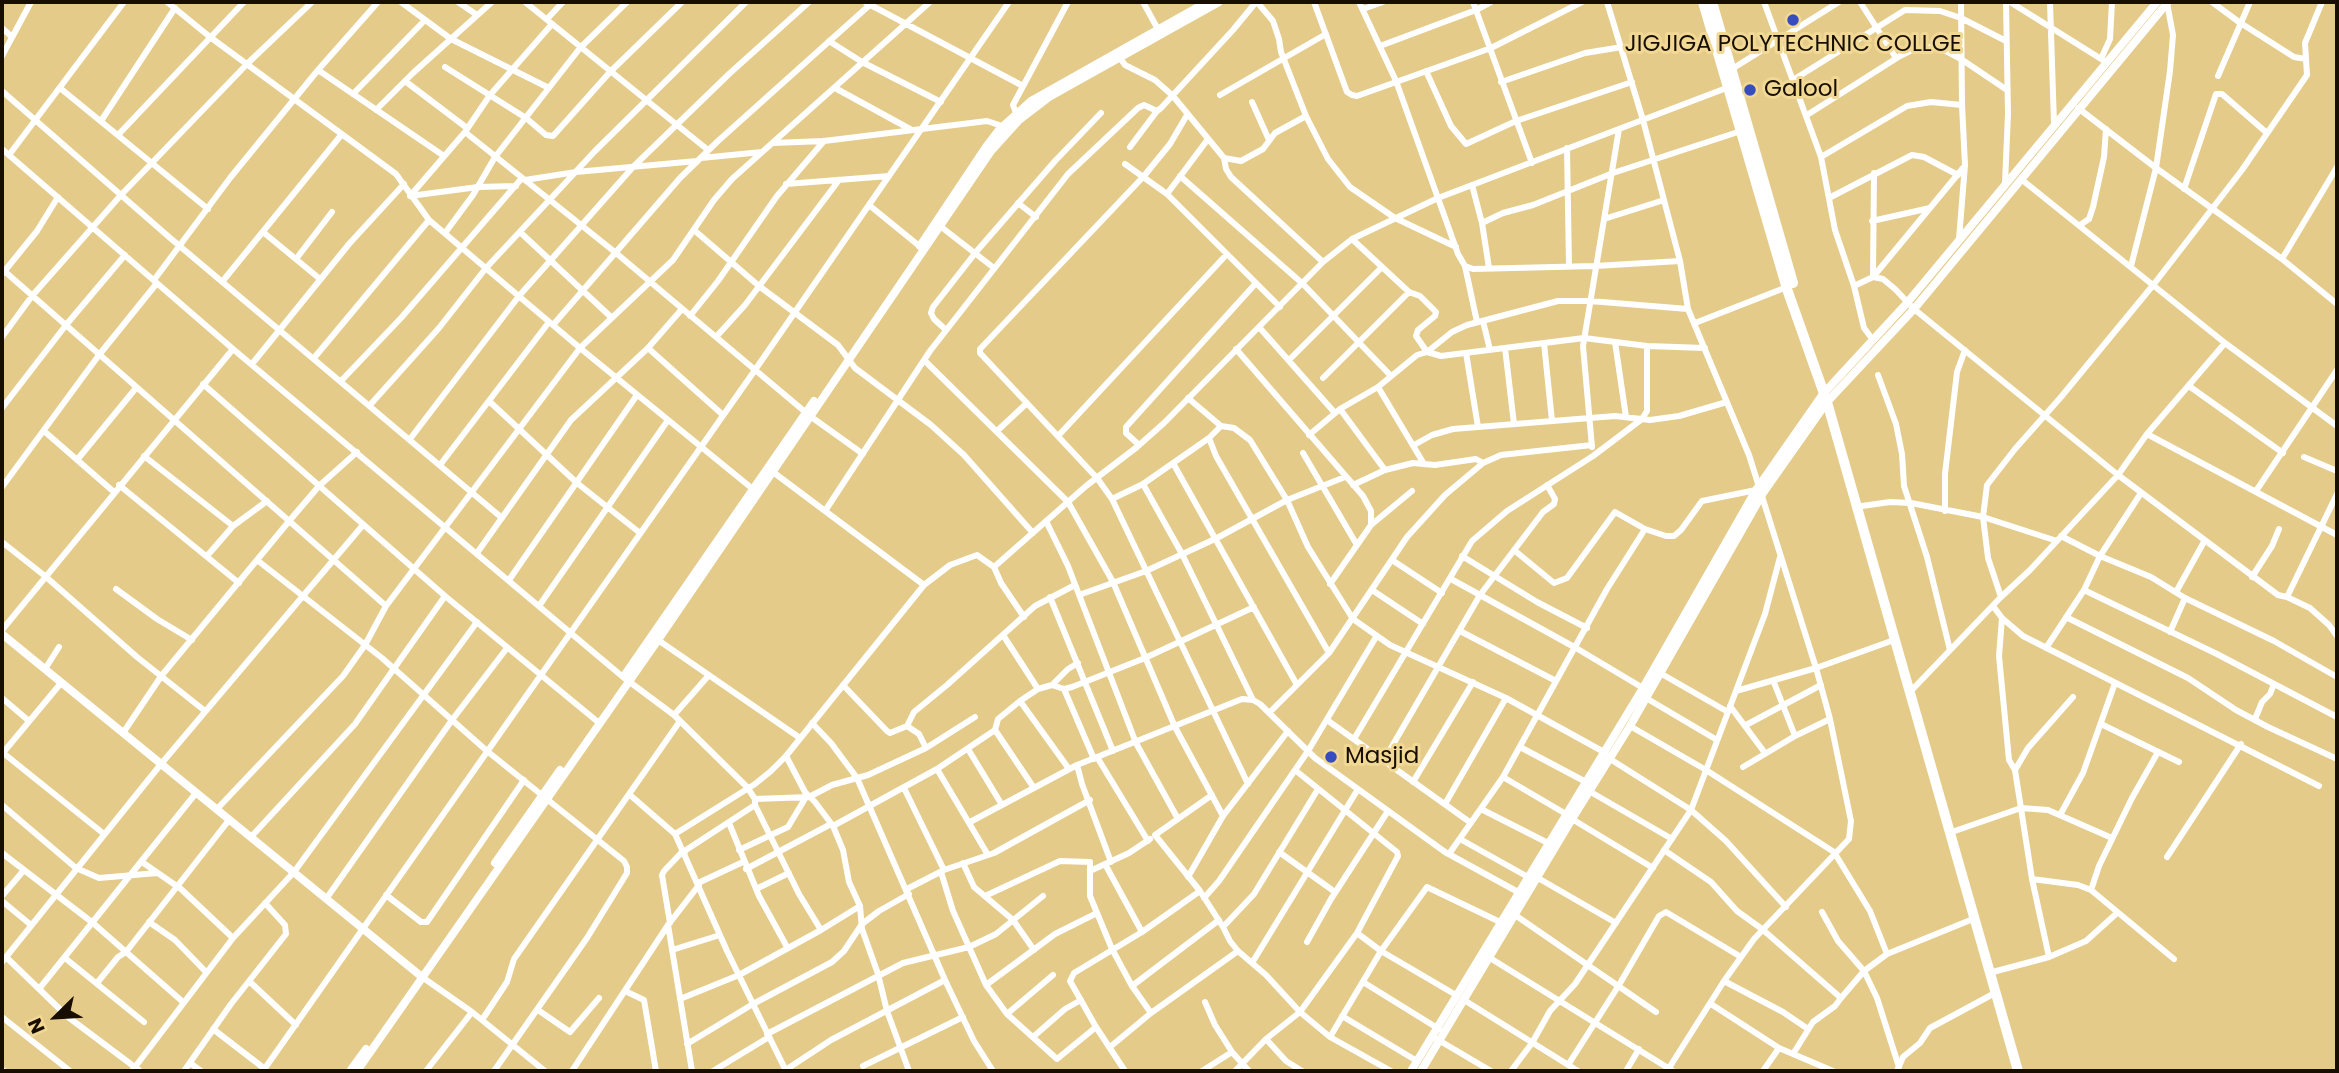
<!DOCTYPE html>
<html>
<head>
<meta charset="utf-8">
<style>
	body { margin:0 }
	#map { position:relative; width:2339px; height:1073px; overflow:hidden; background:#e4cb89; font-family:Poppins,sans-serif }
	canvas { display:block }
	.frame { position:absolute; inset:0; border:4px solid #170e00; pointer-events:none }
	.north { position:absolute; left:21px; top:982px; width:70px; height:70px; -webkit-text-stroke:5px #f1d895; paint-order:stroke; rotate:246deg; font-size:19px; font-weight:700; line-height:28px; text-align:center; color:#170e00 }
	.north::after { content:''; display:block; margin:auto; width:24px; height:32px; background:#170e00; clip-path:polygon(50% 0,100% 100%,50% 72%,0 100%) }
</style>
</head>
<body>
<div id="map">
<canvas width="2339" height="1073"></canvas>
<div class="frame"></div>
<div class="north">N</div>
</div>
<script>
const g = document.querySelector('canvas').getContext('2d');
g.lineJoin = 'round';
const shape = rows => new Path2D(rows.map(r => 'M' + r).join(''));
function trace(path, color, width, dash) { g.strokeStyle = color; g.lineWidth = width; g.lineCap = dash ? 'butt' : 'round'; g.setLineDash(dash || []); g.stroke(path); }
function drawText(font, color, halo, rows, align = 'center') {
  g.font = font + ' Poppins,sans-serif'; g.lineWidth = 6; g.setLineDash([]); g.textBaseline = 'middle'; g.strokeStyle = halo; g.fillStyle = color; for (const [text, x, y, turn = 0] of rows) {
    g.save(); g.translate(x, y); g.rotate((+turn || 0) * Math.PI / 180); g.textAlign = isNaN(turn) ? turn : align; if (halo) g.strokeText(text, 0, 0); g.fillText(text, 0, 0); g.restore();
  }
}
const minor = shape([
	[167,2,210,37,396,174,429,220,580,348,754,490],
	[401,2,451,39,549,88],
	[458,2,477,15],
	[525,2,708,150],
	[865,2,1023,86],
	[1143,2,1160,33],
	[1257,2,1273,21,1279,39,1281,52,1306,116,1328,159,1350,187,1395,218,1456,247],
	[1314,2,1347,92,1352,95,1357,96,1491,48,1582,2],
	[1359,2,1396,81,1458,254,1465,266,1473,269,1595,266,1680,261],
	[1473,2,1532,163],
	[1607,2,1643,120,1680,261,1688,309,1749,455,1816,668,1830,719,1851,821,1849,839,1754,939,1724,981,1669,1068],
	[1764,2,1821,157,1835,230,1854,286,1873,277,1883,279,1895,289,1914,309,2118,475,2278,595,2287,597,2337,494],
	[1860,2,1896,58],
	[2010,2,2106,62],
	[2050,2,2054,124],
	[2212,2,2239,22,2294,57,2306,59],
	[1363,9,1383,2],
	[547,19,563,2],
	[2,28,11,36],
	[829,41,862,62,941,102],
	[1380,46,1476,10,1491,2],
	[2,56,31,2],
	[1120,58,1125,65,1155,80,1173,96,1224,158,1241,161,1263,149,1275,133,1306,116],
	[2101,59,2110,39,2112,2],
	[445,67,526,118,546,135,553,136,610,72,682,2],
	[1732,69,1839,2],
	[318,70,444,156],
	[1426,71,1451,126,1466,144,1516,121,1632,82],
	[2218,76,2250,2],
	[1793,80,1905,10,1940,11,1961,18,2006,41],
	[405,81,467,128],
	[1501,82,1585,53,1622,47],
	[60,88,208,209],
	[835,88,910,129],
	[2,91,169,237,502,518],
	[353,94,425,20],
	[1220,95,1326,34],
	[1252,102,1269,140],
	[2078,108,2156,168,2282,259,2337,304],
	[376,110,413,73,492,2],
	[1187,115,1170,144,1144,176,980,349,980,353,1097,478,1112,499,1248,784],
	[1807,115,1900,56,1910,51,1930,47,1944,50,1961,59,2007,90],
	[1018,118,1013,105,1068,2],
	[101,121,175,8],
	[465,132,616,253,810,416,863,454],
	[118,135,244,2],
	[773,143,824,141,987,121,1005,127],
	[1130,147,1157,111],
	[1567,148,1569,266],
	[2,149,233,349,623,677,674,715,747,787,755,799,755,805,686,850,684,854,727,951,786,1071],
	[9,155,124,2],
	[1821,157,1907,106,1931,102,1962,105],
	[701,158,762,152],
	[1224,158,1226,169,1231,177,1323,262],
	[1125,164,1167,194,1280,307],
	[1180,176,1303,284,1391,376],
	[2021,179,2225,343,2337,426],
	[525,180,576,172,697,161],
	[2005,183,2008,114,2006,2],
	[786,184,889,176],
	[1472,185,1482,223,1503,213,1533,205,1613,173,1741,131],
	[2184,189,2216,94,2222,94,2267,133],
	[1167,194,1208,139],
	[410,196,465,132,490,95,552,24],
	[410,196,478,187,516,186],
	[1829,198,1912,155,1924,157,1958,175],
	[1018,203,1036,217],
	[869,205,923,249],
	[1604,219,1664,200],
	[1872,221,1930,208],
	[1482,223,1489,268],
	[2080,225,2089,219,2093,207,2104,157,2106,129],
	[940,226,994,268],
	[694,230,759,286,838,345,855,368,931,425,964,455,1033,533],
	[263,232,320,279],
	[520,232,612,318],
	[445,233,473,195,495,157,580,48,627,2],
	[1352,239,1409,292,1420,296,1436,312,1435,316,1418,330,1416,336,1427,352,1452,332,1467,325,1558,301,1590,301,1688,309],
	[1959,239,1965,165,1962,105,1961,2],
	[296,259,332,212],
	[2282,259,2337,167],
	[1465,266,1477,322],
	[2131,266,2156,168,2170,71,2173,35,2167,3],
	[2,269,386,606],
	[3,273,37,231,58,197],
	[1873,276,1874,173],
	[1873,277,1963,168],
	[154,280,230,178,318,70,378,2],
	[222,282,342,134],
	[1854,286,1864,328,1873,340],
	[690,316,718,281,777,196,824,141],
	[1483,321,1490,350],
	[1695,323,1787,287],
	[553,325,680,178,718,141,873,2],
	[1259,327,1335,413],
	[946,330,934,319,931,313,933,307,976,252,1055,161,1101,113],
	[2,337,32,296,121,195,248,63,312,2],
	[716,337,745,305,839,180],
	[1615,342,1626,417],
	[1544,343,1552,421],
	[648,348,723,415],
	[1505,348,1514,424],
	[1236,349,1363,496,1371,511,1371,525,1330,584],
	[1466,353,1478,427],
	[314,358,429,220],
	[924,360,1068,502,1113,582,1175,727,1223,816],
	[1289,360,1382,267],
	[252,364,349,244,404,184],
	[1878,375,1896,424,1902,454,1904,486,1927,557,1950,650],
	[1323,378,1409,292],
	[341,381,401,318,522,178],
	[203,384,445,596,598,722],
	[2189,386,2283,453],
	[1378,387,1424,464],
	[1188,398,1221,426,1234,428,1250,440,1287,500,1308,547,1353,619,1390,645,1506,698,1604,752,1610,759,1691,810,1726,841,1786,907],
	[489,401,577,483,640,533],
	[370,405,439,328,486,268,595,151,746,2],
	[2,408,66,325,125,255],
	[1340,409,1385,470],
	[44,431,114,492],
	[997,431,1027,403],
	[2147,434,2337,535],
	[1309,435,1340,409,1378,387,1417,355,1427,352,1441,356,1584,338,1647,346,1705,348],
	[1058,436,1227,254],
	[1209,438,1216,456,1329,653],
	[410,439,519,296,633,167,729,74,809,2],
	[1139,445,1126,433,1126,427,1256,283],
	[1414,445,1432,435,1453,429,1615,416,1650,420,1679,416,1727,402],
	[1592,447,1583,346,1619,129],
	[1303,453,1357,545],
	[144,456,233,526],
	[2304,457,2337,471],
	[77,460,136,388],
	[1173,463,1297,685],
	[440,465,549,322],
	[773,472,924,585],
	[1143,484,1182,554,1253,700],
	[119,485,239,583],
	[1353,485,1385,470,1413,463,1435,465,1476,459,1483,463],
	[2,487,99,355,157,283],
	[2256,491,2337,370],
	[1112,499,1143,484,1209,438,1221,426],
	[1855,507,1890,502,1911,503,1983,517,2057,541],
	[825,511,930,351,1068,174,1138,108,1144,105,1157,111,1161,108,1233,30,1256,2],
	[1945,511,1945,474,1957,372,1965,350],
	[1046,521,1068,566,1136,743,1178,819],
	[1371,525,1412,491],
	[2061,536,2100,556,2151,577,2185,598,2274,641,2337,677],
	[2,542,45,576,137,657,205,711],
	[1514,550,1554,583,1567,578,1615,512,1645,529,1666,536,1674,536,1681,530,1702,501,1756,490],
	[477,553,571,420,648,348,682,309],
	[207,556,233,526,267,501],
	[1462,556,1537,602,1587,628],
	[257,560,382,658,487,751,624,861,627,867,627,873,587,938,494,1071],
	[1392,560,1442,593],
	[994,567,1086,486,1137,447,1164,423,1323,262,1352,239,1438,198,1729,87],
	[2252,577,2272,546,2279,529],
	[1451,579,1576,648,1643,688],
	[509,580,637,395],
	[116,589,157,619,192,640],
	[1372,590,1423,624],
	[2084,590,2217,654,2337,717],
	[2176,592,2205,540],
	[1079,595,1146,571,1217,538,1287,500,1345,477],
	[1050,597,1113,751],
	[2001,597,1988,558,1983,517,1987,485,2015,449,2061,397,2154,284,2242,170,2307,75,2305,43,2322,2],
	[2287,597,2310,608,2329,625,2337,636],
	[539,606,668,420],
	[1993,606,2002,618,2023,636,2319,786],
	[2066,617,2188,678,2236,710,2268,727,2335,758],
	[2,630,233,349],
	[1460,631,1556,681],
	[2170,632,2185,598],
	[1003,635,1038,689],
	[658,640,800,738],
	[2046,648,2084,590,2100,556,2141,493],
	[45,669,59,647],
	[1660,673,1728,712],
	[1773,680,1795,736],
	[843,685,887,731,890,733,907,726,919,734,926,748],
	[1052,685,1064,689,1072,687,1145,658,1254,607],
	[1064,689,1094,759],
	[1736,691,1816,668,1894,640],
	[1909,693,2001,597,2030,570,2118,475,2147,434,2225,343],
	[2,698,29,721],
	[1646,698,1717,740],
	[1020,701,1069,769],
	[1730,706,1765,753],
	[1269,713,1329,653,1407,537,1445,495,1483,463,1501,455,1592,445],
	[674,715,709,675],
	[2255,719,2262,702,2270,694,2274,684],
	[1327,720,1471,823],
	[812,723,831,743,857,778,945,980,974,1041,993,1071],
	[2101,724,2179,762],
	[1746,725,1821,685],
	[907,726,914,712,947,685,1035,606,1075,585],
	[1630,726,1706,770,1834,852,1870,911,1887,954],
	[995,730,1034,788],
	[123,733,162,675,290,520,319,486,357,452],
	[1354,739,1472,541,1507,511,1593,456,1642,419,1647,411,1647,346],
	[1520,747,1586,782],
	[968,749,1002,805],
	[2,752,104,834],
	[2,754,61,683],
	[786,756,805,792,815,802,833,826,843,850,849,882,860,906,862,929,878,974,887,1011,909,1071],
	[1097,757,1148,841],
	[1384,760,1480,595,1543,512,1554,504,1555,499,1547,485],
	[1077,765,1082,784,1111,862],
	[1743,767,1795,736,1830,719],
	[937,769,988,855],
	[2015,770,2028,748,2073,697],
	[1503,777,1566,814],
	[1413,782,1473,682],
	[904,788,944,870],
	[1589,791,1672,839],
	[630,795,675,834],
	[1212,795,1155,835,1200,891,1223,927,1230,941,1238,951,1266,975,1300,1012,1330,1037,1391,1071],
	[755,799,809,797,832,785,868,775,926,748,975,717],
	[1445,804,1506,698],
	[2,805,76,868,99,878,157,873],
	[755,805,799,894,821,930],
	[217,809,343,676,365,645,386,606,580,348,673,260,714,200,732,179,930,2],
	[1481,809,1548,843],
	[2060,815,2083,773,2115,683],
	[1572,819,1653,868],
	[970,822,1077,765,1242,699,1253,700,1260,704,1315,758,1445,852,1518,892],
	[729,823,759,896,787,947],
	[833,826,937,769,995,730,998,719,1020,701,1038,689,1052,685,1068,669,1078,663],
	[1949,833,2021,808,2048,810,2112,838],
	[251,837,355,724,445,596],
	[1460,839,1528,877],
	[739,850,788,827,806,797],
	[1664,850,1711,882,1737,911,1762,929,1841,998,1864,971,1887,954,1973,919],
	[1279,852,1335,892],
	[2,853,93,923,183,1002],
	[684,854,675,834,755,784,771,771,786,756,924,585,950,565,977,555,984,560,994,567,1001,583,1024,617],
	[1449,854,1503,777,1607,589,1645,529],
	[2167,857,2241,744],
	[142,862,181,889,233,938],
	[963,863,974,887,1013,920,1034,950],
	[1105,864,1142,932],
	[746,869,831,824],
	[1090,871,1129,853,1150,839],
	[941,872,953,911,986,985,1007,1014,1057,1059,1096,1027],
	[1188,877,1223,816,1288,731],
	[1538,878,1616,923],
	[2032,879,2078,885,2091,890,2174,959],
	[698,883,743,862],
	[756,889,789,873],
	[907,889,944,870,994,853,1090,800],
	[2091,890,2099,866,2132,798,2158,752],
	[386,895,421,922,427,922,524,780],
	[2,896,24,870],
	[985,896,1060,861,1090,862,1090,896,1112,949,1132,986,1151,1013],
	[1204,898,1219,881,1308,751,1376,637],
	[326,899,452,720,507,648],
	[2,901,31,925],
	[1822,912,1838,941,1864,971,1877,998,1899,1067],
	[1515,915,1656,1012],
	[149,922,175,940,206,972],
	[670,923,662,875,664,871,683,851],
	[668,925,692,1071],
	[1223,927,1254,894,1318,789],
	[1357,933,1381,951,1456,995],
	[1307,942,1331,899,1388,811],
	[672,950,720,935],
	[6,957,68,1017,140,1071],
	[2049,957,2086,941,2117,913],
	[65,958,144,1022],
	[1490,958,1673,1071],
	[2,962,161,764,363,525],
	[1252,963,1358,789],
	[1989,973,2049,957,2032,879,2015,770,2009,760,1999,656,2002,618],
	[422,977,472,1012,545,1071],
	[249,981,296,1025],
	[1724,981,1783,1012,1808,1029],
	[1363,982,1439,1029],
	[97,983,118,957,126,952,229,820],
	[986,985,1055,934,1097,913],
	[1132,986,1219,920],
	[39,989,196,793],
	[625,991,644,1000,656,1071],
	[680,999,739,975,821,930,860,906],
	[1464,1000,1578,1071],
	[1205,1002,1215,1025,1232,1052,1249,1071],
	[1711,1004,1779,1048,1833,1071],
	[538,1010,570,1032,599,998],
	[1007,1014,1053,975],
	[1342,1016,1417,1061],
	[2,1017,70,1071],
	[482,1020,507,982,514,959,680,721],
	[213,1029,265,1069],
	[767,1034,903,963,969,947,996,934,1043,896],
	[1033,1037,1065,1009,1081,1000],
	[1330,1037,1381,951,1427,887,1500,922],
	[1435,1038,1491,1071],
	[1266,1039,1286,1061,1302,1071],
	[687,1044,753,1004,832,962,844,951,862,924,879,911,909,894],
	[1110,1047,1151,1013,1238,951],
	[1793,1054,1813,1022,1835,1006,1841,998],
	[190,1063,201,1071],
	[1568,1065,1619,985,1659,916,1666,912,1741,957],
	[863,1066,963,1017],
	[2,1070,4,1071],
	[132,1071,233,938,294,872,477,622],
	[184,1071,231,1004,286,934,285,925,265,903],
	[263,1071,755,370,1009,2],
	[426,1071,472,1012],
	[572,1071,668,925,699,885],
	[713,1071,769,1037],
	[784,1071,831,1040,945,980],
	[1125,1071,1096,1027,1070,981,1074,973,1142,932,1200,891],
	[1202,1071,1232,1052],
	[1235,1071,1266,1039,1300,1012,1357,933,1398,856,1397,852,1295,770],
	[1511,1071,1532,1043,1550,1011,1575,984,1691,810,1765,614,1780,557],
	[1626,1071,1639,1049],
	[1763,1071,1779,1048],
	[1897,1071,1903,1057,1920,1043,1930,1028,1995,993]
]);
const major = shape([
	[920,246,986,147,999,130,1031,101,1207,2],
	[2,634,422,977],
	[624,676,814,401],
	[495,863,560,770],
	[350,1071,366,1049],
	[357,1071,658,640,991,151,1019,120,1049,97,1219,2],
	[1411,1071,1643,688,1756,490,1823,394,1907,303,2157,2],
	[1421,1071,1572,819,1630,726,1763,493,1827,402,1914,309,2168,2]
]);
const highway = shape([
	[1703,2,1788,292,1827,402,2018,1071],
	[1712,2,1793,283]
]);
const markers = [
	[1793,20,7,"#374cbe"],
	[1750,90,7,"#374cbe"],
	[1331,757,7,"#374cbe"]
];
const poiNames = [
	["JIGJIGA POLYTECHNIC COLLGE",1793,45,"center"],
	["Galool",1764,90],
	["Masjid",1345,757]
];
trace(minor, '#fff', 6);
trace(major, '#fff', 8);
trace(highway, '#fff', 10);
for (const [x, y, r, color] of markers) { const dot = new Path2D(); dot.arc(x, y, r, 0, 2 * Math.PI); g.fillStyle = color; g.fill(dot); trace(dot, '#f1d895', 2.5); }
drawText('23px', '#170e00', '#f1d895', poiNames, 'left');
</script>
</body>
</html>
